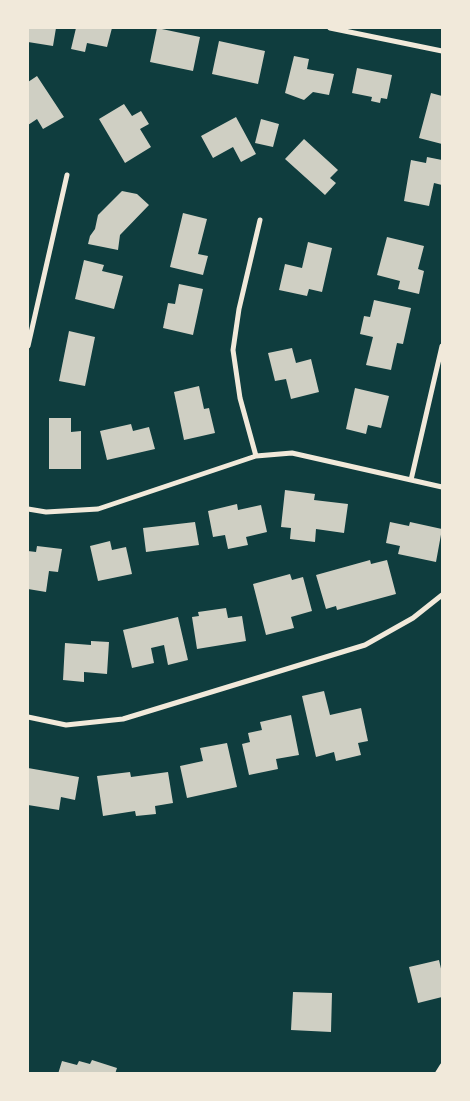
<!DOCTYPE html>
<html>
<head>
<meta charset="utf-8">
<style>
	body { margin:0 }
	#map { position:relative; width:470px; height:1101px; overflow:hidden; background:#0f3d3e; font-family:"PT Sans Narrow",sans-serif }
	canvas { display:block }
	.frame { position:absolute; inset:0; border:29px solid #f1e9da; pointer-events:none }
</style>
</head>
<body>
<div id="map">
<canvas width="470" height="1101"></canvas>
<div class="frame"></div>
</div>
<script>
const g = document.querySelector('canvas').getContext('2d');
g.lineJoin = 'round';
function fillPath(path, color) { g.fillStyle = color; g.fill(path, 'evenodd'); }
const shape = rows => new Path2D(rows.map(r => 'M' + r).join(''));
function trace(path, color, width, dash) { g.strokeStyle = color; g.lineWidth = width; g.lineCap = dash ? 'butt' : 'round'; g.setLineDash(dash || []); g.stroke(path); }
const building = shape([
	[28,28,56,28,53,46,28,42],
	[76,28,112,28,107,47,87,43,85,52,71,49],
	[157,28,200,37,193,71,150,62],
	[219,41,265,51,258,84,212,74],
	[294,56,309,59,307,69,334,74,329,95,313,92,304,100,285,93],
	[357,68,392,75,387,99,381,98,380,103,371,101,372,97,352,93],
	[37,76,64,117,43,129,37,119,28,125,28,82],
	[431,93,442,96,442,144,419,138],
	[124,104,132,116,141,111,149,124,140,129,151,147,125,163,99,119],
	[236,117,256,154,241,162,233,147,213,158,201,136],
	[261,119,279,124,273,147,255,143],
	[304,139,338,170,330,178,336,183,325,195,285,159],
	[427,157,442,160,442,185,434,183,429,206,404,201,411,160,426,163],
	[122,191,137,194,149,205,120,235,118,250,88,244,90,236,95,229,98,215],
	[183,213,207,219,198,254,208,256,203,275,170,267],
	[387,237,424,246,418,269,424,271,419,294,398,289,400,281,377,275],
	[308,242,332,248,322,292,309,289,307,296,279,290,285,264,302,268],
	[84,260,104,265,102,271,123,276,114,309,75,299],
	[179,284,203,289,193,335,163,328,168,303,175,304],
	[374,300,411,308,403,344,397,343,391,370,366,365,373,337,360,334,364,316,370,317],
	[69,331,95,337,85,386,59,381],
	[292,348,296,363,311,359,319,392,291,399,286,379,275,381,268,353],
	[199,386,204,409,209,408,215,433,184,440,174,392],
	[355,388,389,396,381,428,368,425,366,434,346,429],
	[49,418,71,418,71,432,81,431,81,469,49,469],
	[131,424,133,431,149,427,155,449,107,460,100,431],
	[285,490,315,494,314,500,348,504,344,533,316,529,315,542,290,539,291,528,281,527],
	[237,504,238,510,261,505,267,532,246,537,248,545,228,549,225,535,213,537,208,511],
	[195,522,199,545,146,552,143,528],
	[390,522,409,526,410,522,442,529,436,562,398,554,400,546,386,543],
	[110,541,112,550,126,547,132,574,98,581,90,546],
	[37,546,62,549,58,572,49,571,46,592,28,589,28,551,36,552],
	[370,560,371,564,387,560,396,594,337,610,336,606,326,609,316,575],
	[290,574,292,580,303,577,312,611,291,617,294,628,266,635,253,584],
	[226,608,228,618,242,616,246,641,197,649,192,617,199,616,198,612],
	[178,617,188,660,168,665,164,645,151,648,154,663,132,668,123,630],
	[91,641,109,642,107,674,84,672,84,682,63,680,65,643,91,645],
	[324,691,330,715,361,708,368,741,358,743,361,755,336,761,334,752,316,757,302,696],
	[291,715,299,755,276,759,278,769,249,775,242,744,250,742,248,733,262,730,260,722],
	[227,743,237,787,187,798,180,766,203,761,200,748],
	[28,768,79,777,75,800,61,797,59,810,28,805],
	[130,772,131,777,168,772,173,803,155,806,156,814,136,816,135,811,103,816,97,776],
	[439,960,442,973,442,997,418,1003,409,967],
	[293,992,332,993,331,1032,291,1030],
	[92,1060,117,1068,115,1074,58,1074,62,1061,77,1065,79,1061,90,1064]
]);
const minor = shape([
	[330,28,442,51],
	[28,346,67,175],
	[256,456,240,398,233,350,239,309,260,220],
	[411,480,442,346],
	[28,509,46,512,98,509,256,456,292,453,442,487],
	[28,717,66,725,123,719,365,645,413,618,442,595],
	[437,1074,442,1066]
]);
fillPath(building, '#cfcfc3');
trace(minor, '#f1e9da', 5);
</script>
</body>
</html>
